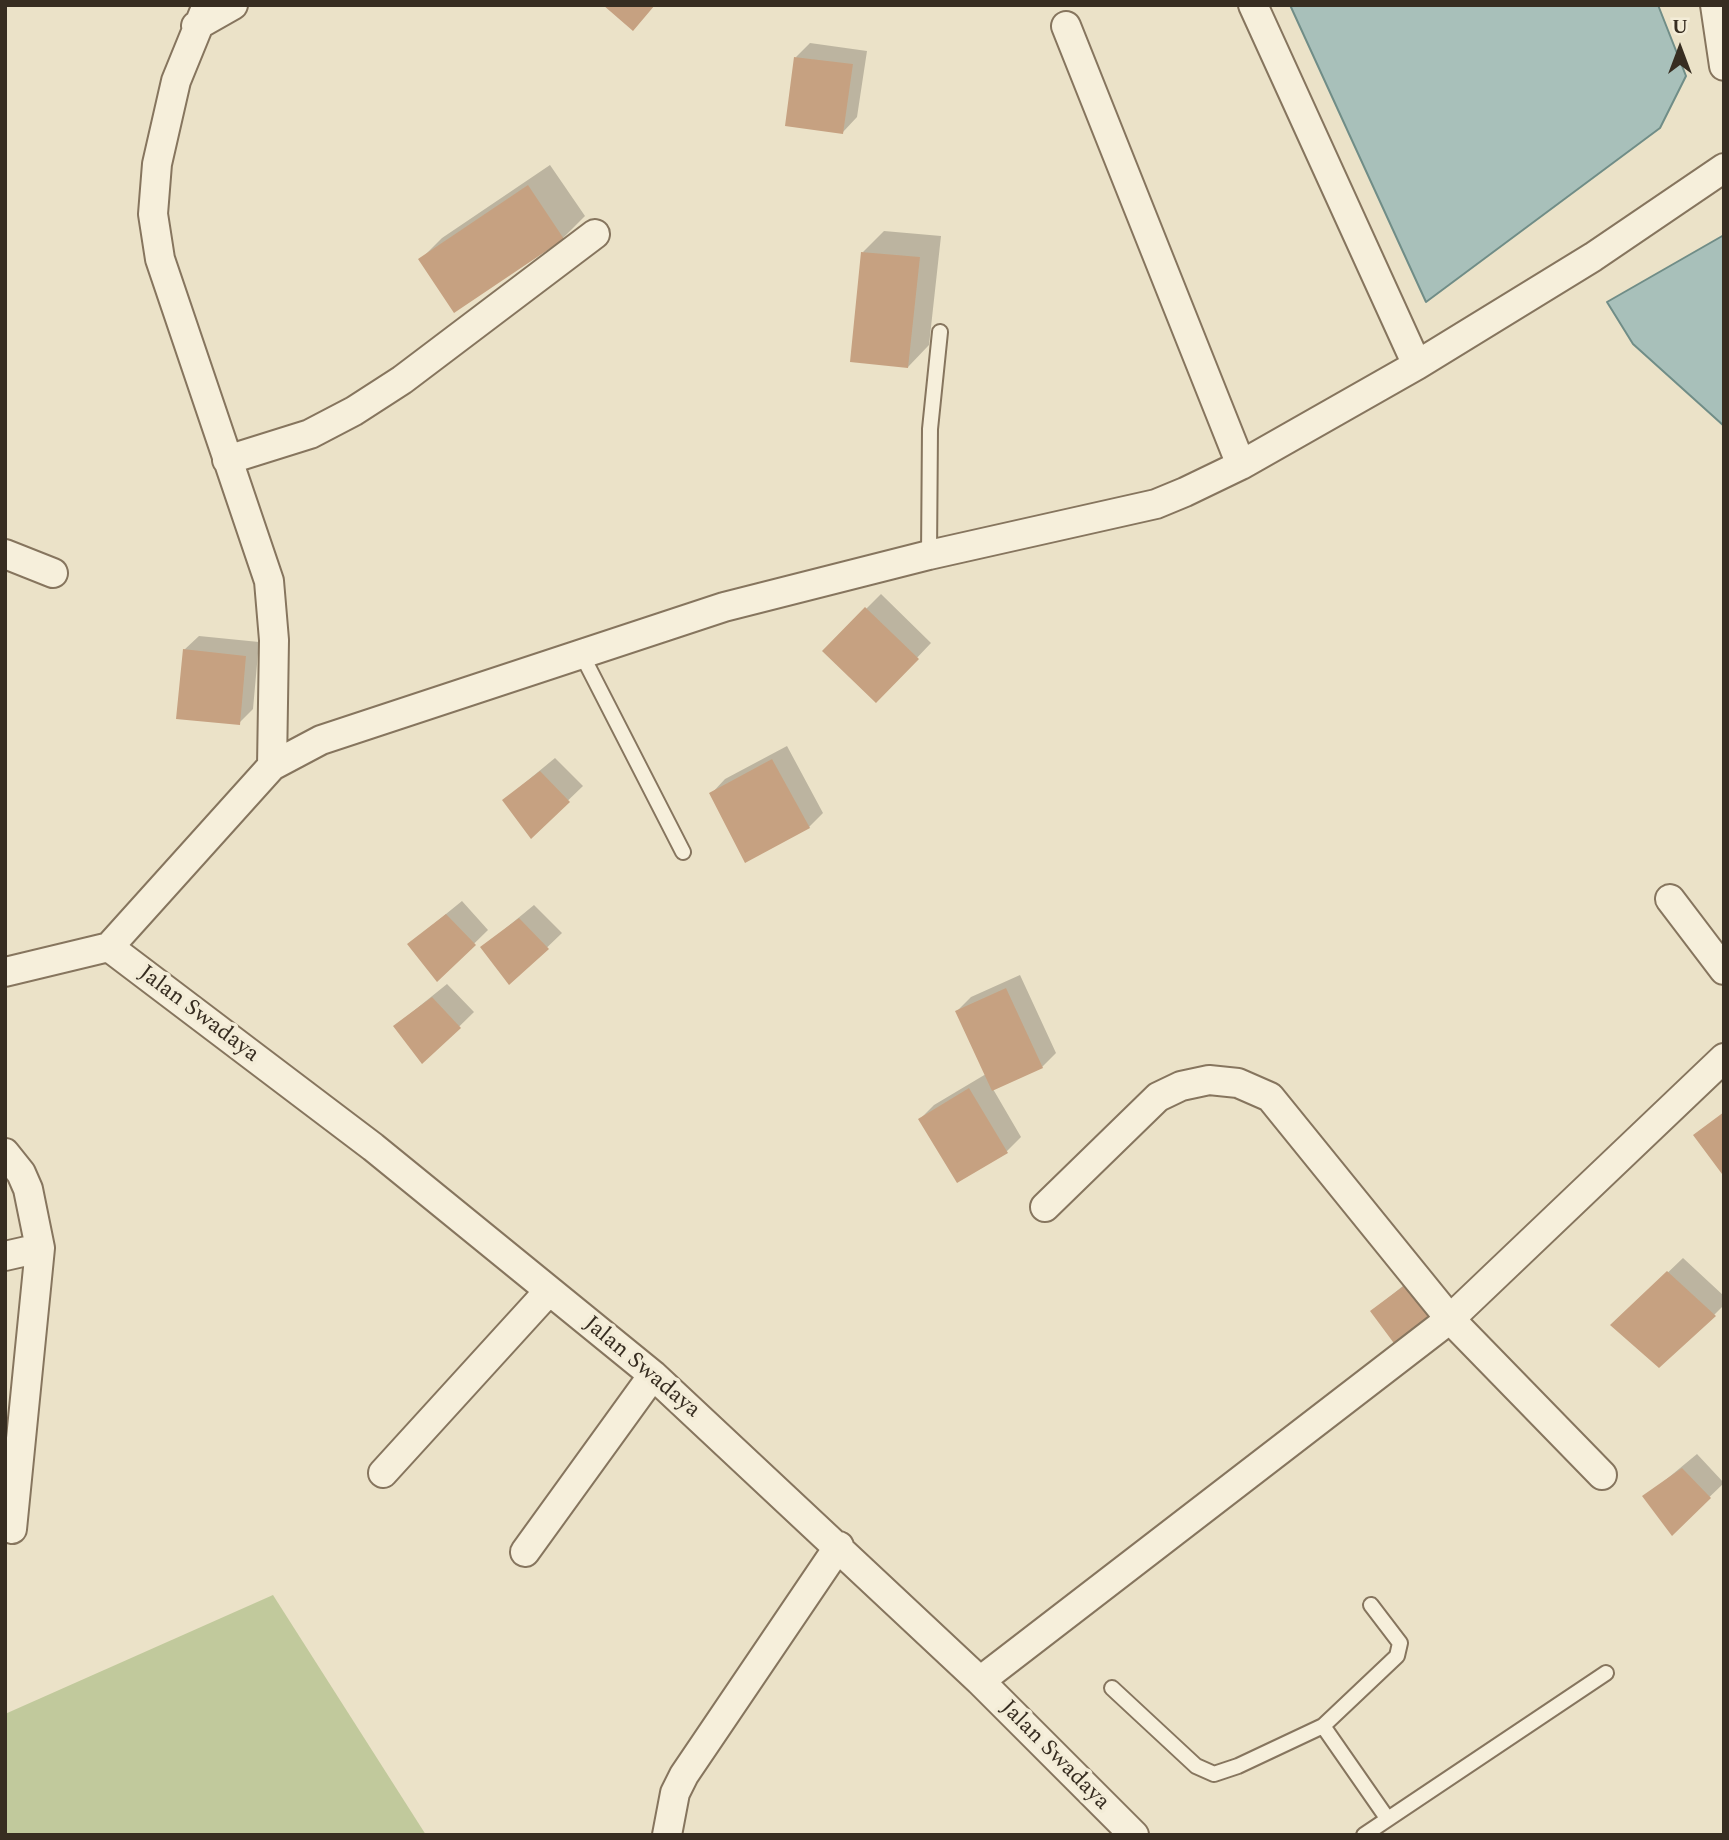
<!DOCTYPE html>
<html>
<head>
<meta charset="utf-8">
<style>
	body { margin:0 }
	#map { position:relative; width:1729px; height:1840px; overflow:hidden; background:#ebe2c8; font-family:Spectral,serif }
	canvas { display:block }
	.frame { position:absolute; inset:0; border:7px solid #372d21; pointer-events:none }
	.north { position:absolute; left:1645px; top:14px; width:70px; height:70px; -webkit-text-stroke:5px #f3ecd7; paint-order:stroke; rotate:0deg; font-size:19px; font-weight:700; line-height:28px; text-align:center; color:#372d21 }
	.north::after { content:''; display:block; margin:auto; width:24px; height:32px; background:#372d21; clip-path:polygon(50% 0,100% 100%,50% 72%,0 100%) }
</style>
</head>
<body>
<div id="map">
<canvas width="1729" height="1840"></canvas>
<div class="frame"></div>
<div class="north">U</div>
</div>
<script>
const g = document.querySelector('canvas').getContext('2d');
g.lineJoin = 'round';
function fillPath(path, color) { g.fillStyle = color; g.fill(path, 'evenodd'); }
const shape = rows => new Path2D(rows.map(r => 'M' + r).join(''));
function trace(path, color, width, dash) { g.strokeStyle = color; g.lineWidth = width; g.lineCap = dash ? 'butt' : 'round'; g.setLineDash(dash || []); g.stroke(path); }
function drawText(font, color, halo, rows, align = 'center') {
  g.font = font + ' Spectral,serif'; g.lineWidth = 7; g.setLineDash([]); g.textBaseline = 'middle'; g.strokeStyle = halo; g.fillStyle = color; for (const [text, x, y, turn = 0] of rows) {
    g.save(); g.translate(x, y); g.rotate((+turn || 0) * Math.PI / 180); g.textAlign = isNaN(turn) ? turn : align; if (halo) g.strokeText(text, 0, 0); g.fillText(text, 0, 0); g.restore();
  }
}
const green = shape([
	[273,1595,426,1835,5,1835,5,1714]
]);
const water = shape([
	[1290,5,1658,5,1686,76,1660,128,1426,302,1290,5],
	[1724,235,1724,426,1633,344,1607,302,1724,235]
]);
const shadow = shape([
	[810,43,867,51,857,117,843,132,796,57],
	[550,165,585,216,563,238,455,311,420,260,442,238],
	[884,231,941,236,929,345,908,367,863,252],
	[881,594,931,643,876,701,824,651],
	[199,636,259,642,253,709,239,723,184,650],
	[787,746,823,813,809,827,711,794,725,779],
	[555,758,583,786,531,836,504,800],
	[462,901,488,930,437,980,409,944],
	[534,905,562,933,510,983,483,947],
	[1020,975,1056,1053,1042,1067,993,1089,1021,1137,1007,1151,957,1181,920,1119,934,1105,986,1074,957,1011,971,997],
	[447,984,474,1012,423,1062,395,1026],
	[1683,1258,1724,1296,1724,1305,1714,1315,1613,1325],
	[1424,1269,1451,1297,1437,1312,1372,1311],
	[1697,1454,1724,1483,1672,1533,1645,1497]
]);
const building = shape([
	[603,5,655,5,633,31],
	[794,57,853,64,843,134,785,126],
	[528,185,564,239,454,313,418,259],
	[861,252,920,257,908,368,850,362],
	[865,607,919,659,876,703,822,651],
	[183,649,246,656,240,725,176,719],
	[772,759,810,828,745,863,709,793],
	[540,771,570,802,531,839,502,800],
	[446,914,476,945,437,982,407,944],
	[519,918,549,949,509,985,480,947],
	[1006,988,1043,1068,992,1091,955,1011],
	[432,997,461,1028,422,1064,393,1026],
	[969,1088,1008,1153,957,1183,918,1119],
	[1724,1112,1724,1173,1722,1174,1693,1135],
	[1667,1271,1716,1316,1659,1368,1610,1325],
	[1409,1282,1438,1313,1399,1350,1370,1311],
	[1682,1468,1711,1498,1672,1536,1642,1496]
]);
const lane = shape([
	[929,555,930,429,940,332],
	[581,653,683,852],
	[1371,1605,1400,1643,1397,1656,1323,1726,1387,1818],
	[1112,1688,1196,1766,1214,1774,1238,1766,1323,1726],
	[1364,1835,1606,1673]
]);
const street = shape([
	[207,5,176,81,157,164,153,214,160,259,269,581,274,640,272,766],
	[1253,5,1417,365],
	[1715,5,1724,66],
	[196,26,233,5],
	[1066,26,1241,465],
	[227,460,310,434,354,411,402,380,595,234],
	[5,554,53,573],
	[1670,899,1724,970],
	[109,947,373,1147,653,1375,980,1681,1134,1835],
	[5,972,109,947,272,766,321,740,724,607,929,555,1156,504,1185,492,1241,465,1417,365,1593,257,1724,168],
	[5,1153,21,1173,28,1189,40,1248,5,1256],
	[1045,1207,1158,1097,1181,1086,1209,1080,1238,1083,1270,1097,1450,1319,1602,1475],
	[383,1473,548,1292],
	[12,1529,40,1248],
	[525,1552,653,1375],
	[980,1681,1450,1319,1724,1058],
	[667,1835,675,1793,684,1775,839,1546]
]);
const streetNames = [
	["Jalan Swadaya",198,1015,37],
	["Jalan Swadaya",641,1368,40],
	["Jalan Swadaya",1054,1756,45]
];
fillPath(green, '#c1c99c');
fillPath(water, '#a8c0ba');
trace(water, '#708d87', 2);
fillPath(shadow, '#0003');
fillPath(building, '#c6a181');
trace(lane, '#86755e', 18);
trace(street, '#86755e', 32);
trace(lane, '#f6efdb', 14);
trace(street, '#f6efdb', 28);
drawText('23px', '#372d21', '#f3ecd7', streetNames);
</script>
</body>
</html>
